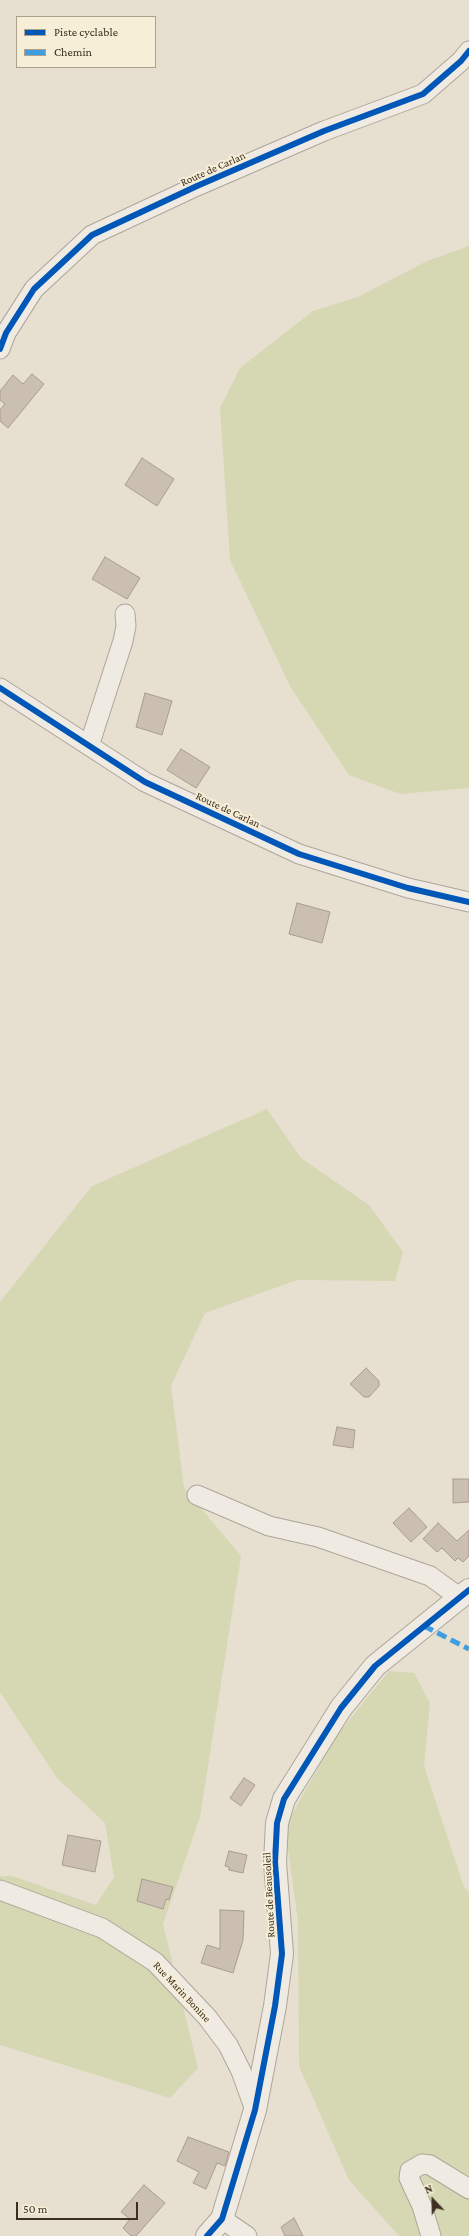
<!DOCTYPE html>
<html>
<head>
<meta charset="utf-8">
<style>
	body { margin:0 }
	#map { position:relative; width:469px; height:2236px; overflow:hidden; background:#e7e0d1; font-family:"Crimson Pro",serif }
	canvas { display:block }
	.legend { position:absolute; left:16px; top:16px; width:140px; height:52px; box-sizing:border-box; background:#f7eed8; border:1px solid #ada18e; margin:0; padding:5px 7px; list-style:none; font-size:12px; color:#3d2e20 }
	.legend li { display:flex; align-items:center; gap:8px; height:20px }
	.legend b { width:20px; border:1px solid #ada18e }
	.north { position:absolute; left:413px; top:2180px; width:40px; height:40px; -webkit-text-stroke:3px #f7eed8; paint-order:stroke; rotate:338deg; font-size:11px; font-weight:700; line-height:16px; text-align:center; color:#3d2e20 }
	.north::after { content:''; display:block; margin:auto; width:14px; height:18px; background:#3d2e20; clip-path:polygon(50% 0,100% 100%,50% 72%,0 100%) }
	.scale { position:absolute; left:16px; top:2202px; width:122px; height:18px; box-sizing:border-box; border:2px solid #3d2e20; border-top:0; padding-left:5px; font-size:12px; line-height:14px; white-space:nowrap; color:#3d2e20; -webkit-text-stroke:3px #f7eed8; paint-order:stroke }
</style>
</head>
<body>
<div id="map">
<canvas width="469" height="2236"></canvas>
<ul class="legend">
<li><b style="height:5px;background:#0057b8"></b>Piste cyclable</li>
<li><b style="height:5px;background:#3f9de0"></b>Chemin</li>
</ul>
<div class="north">N</div>
<div class="scale">50 m</div>
</div>
<script>
const g = document.querySelector('canvas').getContext('2d');
g.lineJoin = 'round';
function fillPath(path, color) { g.fillStyle = color; g.fill(path, 'evenodd'); }
const shape = rows => new Path2D(rows.map(r => 'M' + r).join(''));
function trace(path, color, width, dash) { g.strokeStyle = color; g.lineWidth = width; g.lineCap = dash ? 'butt' : 'round'; g.setLineDash(dash || []); g.stroke(path); }
function drawText(font, color, halo, rows, align = 'center') {
  g.font = font + ' "Crimson Pro",serif'; g.lineWidth = 4; g.setLineDash([]); g.textBaseline = 'middle'; g.strokeStyle = halo; g.fillStyle = color; for (const [text, x, y, turn = 0] of rows) {
    g.save(); g.translate(x, y); g.rotate((+turn || 0) * Math.PI / 180); g.textAlign = isNaN(turn) ? turn : align; if (halo) g.strokeText(text, 0, 0); g.fillText(text, 0, 0); g.restore();
  }
}
const green = shape([
	[469,246,469,788,400,794,349,775,290,686,230,560,220,408,240,368,313,311,358,297,427,261],
	[267,1109,301,1158,369,1205,403,1252,395,1281,297,1280,205,1313,171,1386,184,1488,241,1556,200,1817,163,1924,198,2068,170,2098,0,2045,0,1876,12,1876,96,1905,114,1877,105,1823,57,1778,0,1692,0,1302,92,1186],
	[389,1671,414,1673,430,1703,424,1766,464,1887,469,1892,469,2236,399,2236,349,2180,299,2066,298,1922,285,1827,336,1736]
]);
const building = shape([
	[32,374,44,384,8,428,0,421,0,410,5,404,0,400,0,391,13,375,23,384,32,374],
	[142,458,174,479,157,506,125,485,142,458],
	[105,557,140,578,127,599,92,579,105,557],
	[145,693,172,701,162,735,136,727,145,693],
	[181,749,210,767,196,788,167,770,181,749],
	[297,903,330,912,322,943,289,934,297,903],
	[366,1368,379,1381,379,1386,369,1397,364,1397,350,1384,366,1368],
	[337,1427,355,1430,353,1448,333,1445,337,1427],
	[453,1479,469,1479,469,1502,453,1503,453,1479],
	[409,1508,427,1527,411,1542,393,1523,409,1508],
	[438,1523,457,1541,469,1530,469,1556,463,1562,458,1558,455,1561,442,1548,437,1552,423,1539,438,1523],
	[244,1778,255,1785,241,1806,230,1798,244,1778],
	[68,1835,101,1841,95,1872,62,1865,68,1835],
	[229,1851,247,1855,243,1873,229,1870,229,1867,225,1866,229,1851],
	[142,1879,173,1887,169,1900,166,1899,163,1909,137,1901,142,1879],
	[220,1910,244,1911,243,1940,233,1973,201,1963,207,1945,220,1949,220,1910],
	[188,2137,229,2152,225,2166,217,2163,206,2189,193,2183,199,2172,177,2161,188,2137],
	[144,2185,165,2203,136,2236,131,2236,123,2228,130,2219,121,2212,144,2185],
	[294,2218,303,2236,285,2236,281,2227,294,2218]
]);
const minor = shape([
	[0,349,6,333,34,289,92,235,197,186,324,131,423,94,461,61,469,51],
	[0,688,145,782,299,854,408,888,469,902],
	[89,746,123,641,126,626,125,614],
	[197,1495,269,1526,318,1537,430,1576,459,1597],
	[0,1890,102,1928,155,1962,207,2017,228,2045,241,2071,255,2110],
	[222,2219,247,2236],
	[431,2236,422,2206,409,2178,410,2171,422,2164,430,2165,469,2189]
]);
const tertiary = shape([
	[207,2236,222,2219,255,2110,275,2006,282,1954,275,1862,277,1823,284,1799,341,1708,375,1666,469,1590]
]);
const quiet = shape([
	[424,1626,469,1649]
]);
const cycleway = shape([
	[0,349,6,333,34,289,92,235,197,186,324,131,423,94,461,61,469,51],
	[0,688,145,782,299,854,408,888,469,902],
	[207,2236,222,2219,255,2110,275,2006,282,1954,275,1862,277,1823,284,1799,341,1708,375,1666,469,1590]
]);
const streetNames = [
	["Route de Carlan",213,169,-24],
	["Route de Carlan",228,810,25],
	["Route de Beausoleil",269,1895,-93],
	["Rue Marin Bonine",182,1992,47]
];
fillPath(green, '#d6d7b3');
fillPath(building, '#cbbfb2');
trace(building, '#a89c90', 1);
trace(minor, '#ada599', 21);
trace(tertiary, '#ada599', 24);
trace(minor, '#efebe3', 19);
trace(tertiary, '#efebe3', 22);
trace(quiet, '#3f9de0', 5, [10, 5]);
trace(cycleway, '#0057b8', 6);
drawText('11px', '#3d2e20', '#f7eed8', streetNames);
</script>
</body>
</html>
